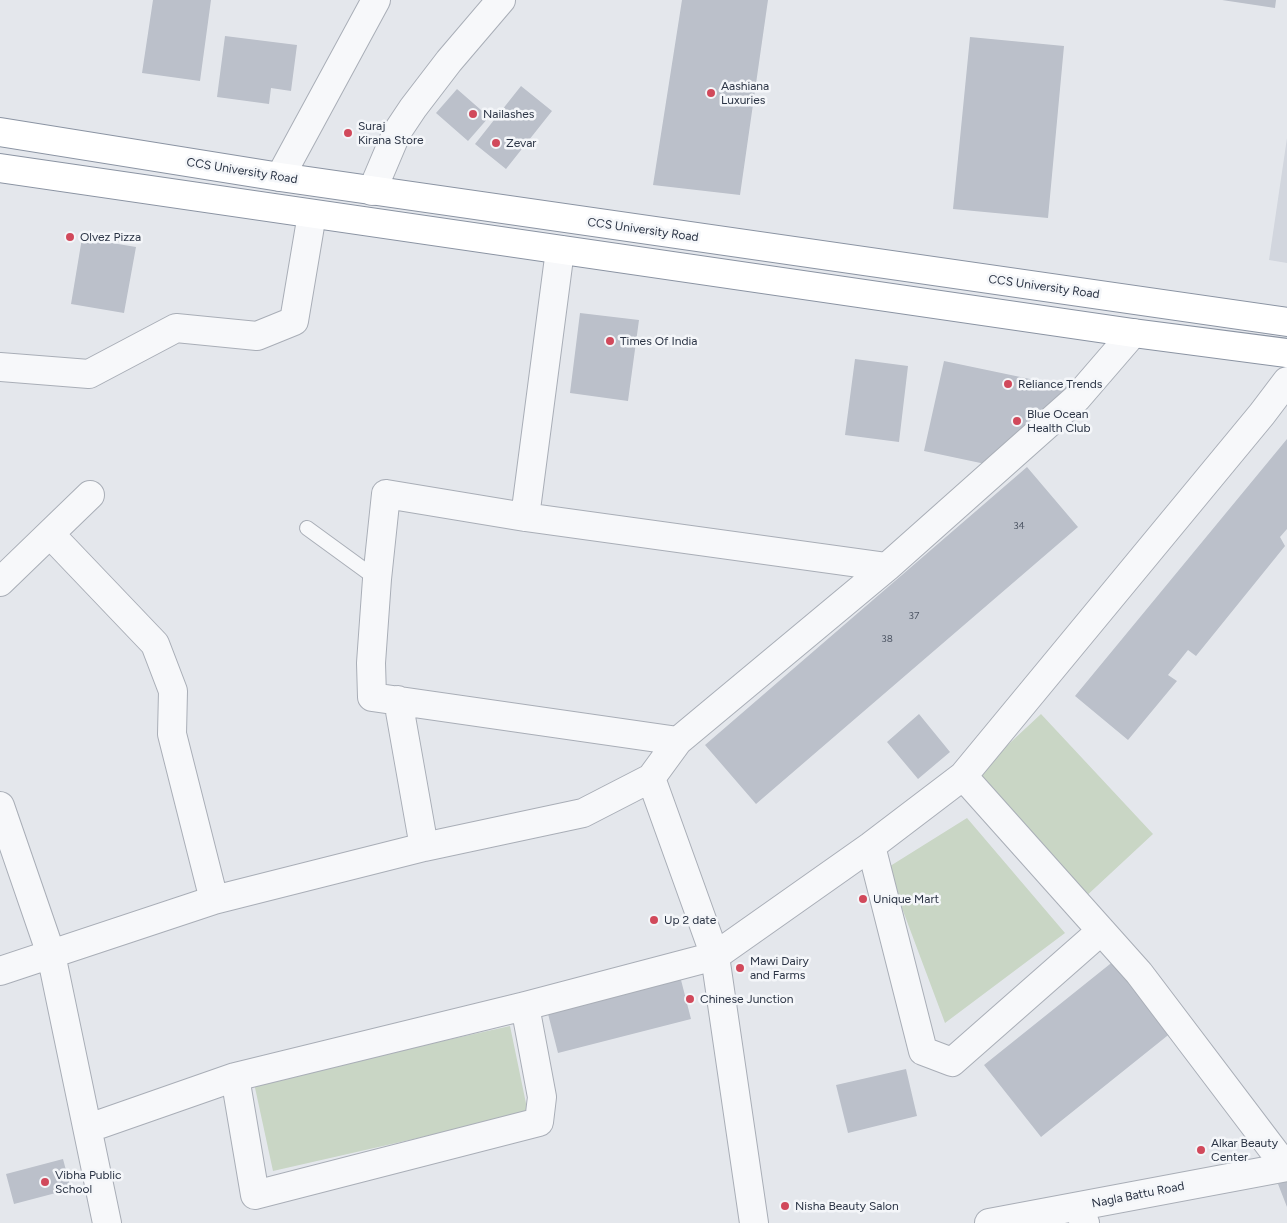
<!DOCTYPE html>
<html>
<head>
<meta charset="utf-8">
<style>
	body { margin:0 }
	canvas { display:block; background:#e4e7ec }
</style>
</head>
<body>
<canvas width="1287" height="1223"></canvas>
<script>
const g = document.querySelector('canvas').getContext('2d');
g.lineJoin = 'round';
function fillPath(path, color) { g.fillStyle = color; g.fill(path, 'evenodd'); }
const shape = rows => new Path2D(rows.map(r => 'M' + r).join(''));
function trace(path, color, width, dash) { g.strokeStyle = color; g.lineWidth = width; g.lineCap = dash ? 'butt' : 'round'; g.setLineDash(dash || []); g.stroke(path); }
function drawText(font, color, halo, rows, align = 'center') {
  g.font = font + ' Figtree,sans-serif'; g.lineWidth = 5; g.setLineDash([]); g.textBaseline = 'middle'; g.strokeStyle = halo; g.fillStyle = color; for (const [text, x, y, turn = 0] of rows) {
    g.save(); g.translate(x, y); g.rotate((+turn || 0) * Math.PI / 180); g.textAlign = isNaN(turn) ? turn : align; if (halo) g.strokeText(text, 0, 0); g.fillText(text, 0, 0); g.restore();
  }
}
const built = shape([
	[1287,138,1287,263,1269,260]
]);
const green = shape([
	[1041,714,1153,834,1082,900,970,780],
	[967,818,1065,933,945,1023,887,868],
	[510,1026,528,1113,273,1171,254,1083]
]);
const building = shape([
	[153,0,211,0,200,81,142,73],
	[682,0,768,0,740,195,653,185],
	[1222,0,1276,0,1275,8],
	[225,36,297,45,291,91,271,88,269,104,217,97],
	[970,37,1064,46,1048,218,953,209],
	[521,86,552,111,506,169,475,144],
	[457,89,489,117,468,141,436,113],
	[82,238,136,247,124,313,71,304],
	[580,313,639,320,628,401,570,393],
	[855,359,908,366,899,442,845,435],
	[944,361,1073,388,990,465,924,451],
	[1287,439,1287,529,1280,537,1285,546,1196,656,1188,650,1168,675,1177,681,1128,740,1075,696],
	[1027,467,1078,527,756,804,705,745],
	[919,714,950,752,918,779,887,742],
	[1120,956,1177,1028,1041,1137,984,1065],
	[680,976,691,1019,558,1053,547,1010],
	[906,1069,917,1116,848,1133,836,1085],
	[63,1159,71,1189,14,1204,6,1174],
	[1287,1180,1287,1207,1278,1184]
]);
const service = shape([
	[307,528,377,579]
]);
const minor = shape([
	[280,177,376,0],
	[372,191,397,132,413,108,449,61,501,0],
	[0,367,89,374,176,328,257,336,294,321,312,214],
	[525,517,560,250],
	[50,534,155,644,173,691,172,734,214,900],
	[0,582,90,495],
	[398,700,424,847],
	[678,741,372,697,371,663,377,579,386,494,525,517,887,567],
	[963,776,1139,973,1286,1167],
	[651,778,715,956,754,1223],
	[0,806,51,954,107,1223],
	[871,846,923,1051,952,1062,1101,931],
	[0,971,214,900,424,847,583,813,651,778,678,741,887,567,1077,398,1133,333],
	[235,1077,255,1195,539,1122,542,1097,525,1006],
	[89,1128,235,1077,525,1006,715,956,871,846,963,776,1262,414,1287,381],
	[1077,1207,1085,1223]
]);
const tertiary = shape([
	[989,1223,1287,1167]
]);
const trunk = shape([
	[0,132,280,177,1287,322],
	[0,168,1133,333,1287,353]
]);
const markers = [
	[711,93,5,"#d1495b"],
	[473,114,5,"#d1495b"],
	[348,133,5,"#d1495b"],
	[496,143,5,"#d1495b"],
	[70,237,5,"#d1495b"],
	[610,341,5,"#d1495b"],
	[1008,384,5,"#d1495b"],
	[1017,421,5,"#d1495b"],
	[863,899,5,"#d1495b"],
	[654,920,5,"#d1495b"],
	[740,968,5,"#d1495b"],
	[690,999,5,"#d1495b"],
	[1201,1150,5,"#d1495b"],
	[45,1182,5,"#d1495b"],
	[785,1206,5,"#d1495b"]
];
const numberNames = [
	["34",1019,526],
	["37",914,616],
	["38",887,639]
];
const poiNames = [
	["Aashiana",721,86],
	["Luxuries",721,100],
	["Nailashes",483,114],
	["Suraj",358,126],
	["Kirana Store",358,140],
	["Zevar",506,143],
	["Olvez Pizza",80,237],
	["Times Of India",620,341],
	["Reliance Trends",1018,384],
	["Blue Ocean",1027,414],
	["Health Club",1027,428],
	["Unique Mart",873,899],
	["Up 2 date",664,920],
	["Mawi Dairy",750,961],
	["and Farms",750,975],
	["Chinese Junction",700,999],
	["Alkar Beauty",1211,1143],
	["Center",1211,1157],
	["Vibha Public",55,1175],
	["School",55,1189],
	["Nisha Beauty Salon",795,1206]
];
const streetNames = [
	["CCS University Road",242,171,9],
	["CCS University Road",643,230,8],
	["CCS University Road",1044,287,8],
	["Nagla Battu Road",1138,1195,-11]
];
fillPath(built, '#d2d6de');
fillPath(green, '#c9d6c5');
fillPath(building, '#bbc0ca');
trace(service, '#a9aeb7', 16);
trace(minor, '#a9aeb7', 30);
trace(tertiary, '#a9aeb7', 30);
trace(trunk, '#8b94a3', 30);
trace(service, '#f7f8fa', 14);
trace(minor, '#f7f8fa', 28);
trace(tertiary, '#f7f8fa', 28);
trace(trunk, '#fff', 28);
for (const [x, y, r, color] of markers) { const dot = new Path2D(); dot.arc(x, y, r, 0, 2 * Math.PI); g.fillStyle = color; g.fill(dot); trace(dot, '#f4f6f9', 2); }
drawText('10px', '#4f5766', null, numberNames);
drawText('12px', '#2b3445', '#f4f6f9', poiNames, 'left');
drawText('12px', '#2b3445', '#f4f6f9', streetNames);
</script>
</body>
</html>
